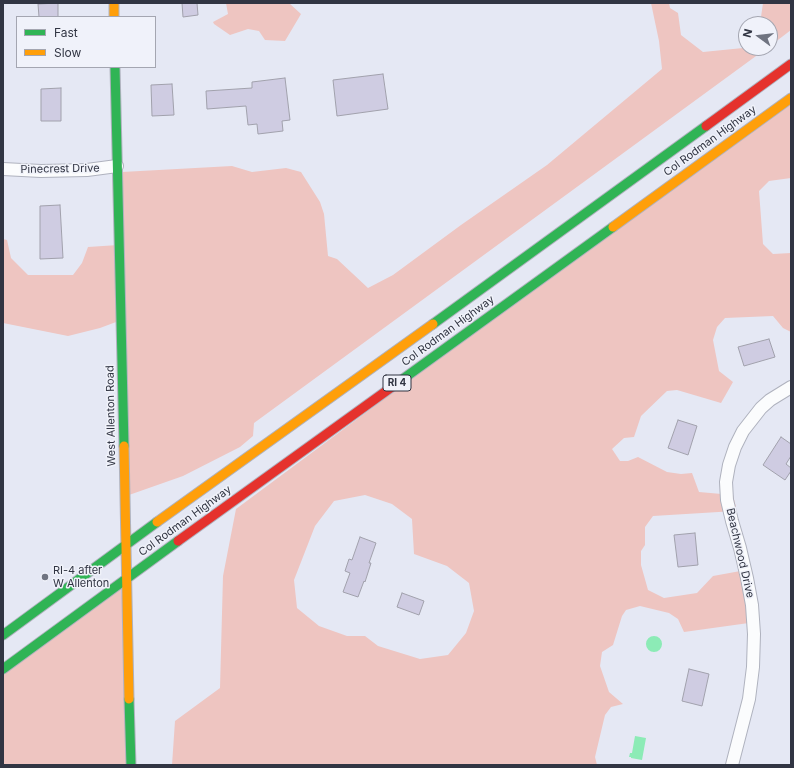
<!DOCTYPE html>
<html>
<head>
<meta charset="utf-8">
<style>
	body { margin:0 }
	#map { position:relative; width:794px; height:768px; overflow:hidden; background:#e5e8f4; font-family:Inter,sans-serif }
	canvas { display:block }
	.frame { position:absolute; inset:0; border:4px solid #313543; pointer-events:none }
	.legend { position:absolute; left:16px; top:16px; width:140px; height:52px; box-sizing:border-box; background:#f0f2fa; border:1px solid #a4a6b1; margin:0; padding:5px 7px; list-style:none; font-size:12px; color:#313543 }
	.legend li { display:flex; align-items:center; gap:8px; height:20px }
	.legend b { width:20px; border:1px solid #a4a6b1 }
	.north { position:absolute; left:738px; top:16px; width:40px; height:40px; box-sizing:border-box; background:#f0f2fa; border:1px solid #a4a6b1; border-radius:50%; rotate:285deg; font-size:11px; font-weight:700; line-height:16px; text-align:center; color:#313543 }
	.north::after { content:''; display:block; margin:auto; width:14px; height:18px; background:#707481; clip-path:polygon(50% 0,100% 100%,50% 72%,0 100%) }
</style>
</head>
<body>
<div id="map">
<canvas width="794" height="768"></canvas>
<div class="frame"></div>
<ul class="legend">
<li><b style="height:5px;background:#30b455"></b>Fast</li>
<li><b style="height:5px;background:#ff9f0a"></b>Slow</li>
</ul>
<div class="north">N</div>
</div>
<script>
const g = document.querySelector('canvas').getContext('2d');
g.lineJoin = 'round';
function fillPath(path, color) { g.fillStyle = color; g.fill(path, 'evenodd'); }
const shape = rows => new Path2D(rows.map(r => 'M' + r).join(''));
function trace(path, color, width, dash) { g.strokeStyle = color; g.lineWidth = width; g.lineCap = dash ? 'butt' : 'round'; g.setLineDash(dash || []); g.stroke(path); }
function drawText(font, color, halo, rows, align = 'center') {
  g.font = font + ' Inter,sans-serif'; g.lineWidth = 3; g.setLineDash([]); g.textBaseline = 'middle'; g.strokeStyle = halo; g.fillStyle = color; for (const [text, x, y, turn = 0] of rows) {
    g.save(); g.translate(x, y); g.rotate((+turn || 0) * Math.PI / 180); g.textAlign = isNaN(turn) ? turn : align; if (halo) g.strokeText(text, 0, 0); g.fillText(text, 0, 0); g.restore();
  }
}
const green = shape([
	[226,3,289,3,301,14,285,41,265,40,259,31,248,29,230,35,214,24,213,22,228,14],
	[651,3,669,3,670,8,678,13,681,35,703,52,743,48,746,44,746,48,767,48,254,423,253,436,240,447,183,476,129,495,124,319,100,328,68,336,3,323,3,239,7,240,11,258,28,275,73,275,82,263,88,247,118,245,122,172,232,166,252,172,286,168,301,172,320,202,324,214,328,256,337,259,368,288,393,275,461,225,547,165,662,69,659,41],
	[763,3,791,3,791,30,770,46,770,24,760,24],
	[791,97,791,178,769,181,759,191,763,244,773,254,791,253,791,332,783,328,773,316,725,318,717,327,713,340,719,371,733,382,721,403,677,390,667,391,641,416,634,437,624,438,612,449,620,461,628,461,638,457,667,472,681,474,692,473,699,492,733,495,736,507,735,511,653,516,645,527,645,545,641,551,641,565,648,590,664,598,697,593,713,576,746,570,756,622,684,632,678,619,669,613,640,606,626,610,622,616,613,645,602,652,600,666,609,692,623,704,611,707,605,715,595,757,597,765,172,765,175,721,220,688,223,576,236,509],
	[365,495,392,504,412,519,414,554,447,566,469,583,474,611,466,633,448,655,420,659,378,646,365,636,347,636,319,626,297,608,294,580,315,526,334,501],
	[121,584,134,765,3,765,3,671]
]);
const water = shape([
	'646 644a8 8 0 1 1 16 0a8 8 0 1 1-16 0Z',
	[635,736,646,738,642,760,631,758,631,757,629,757,630,753,632,753]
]);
const building = shape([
	[58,3,58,17,39,17,38,4,58,3],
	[182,3,197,3,198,15,183,17,182,3],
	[383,74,388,109,337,116,333,80,383,74],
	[285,78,290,120,282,121,283,131,258,134,257,124,248,125,246,106,207,109,206,91,252,88,252,82,285,78],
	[172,84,174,115,152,116,151,85,172,84],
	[61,88,61,121,41,121,41,89,61,88],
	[60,205,63,258,40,259,40,206,60,205],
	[769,339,775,357,744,366,738,347,769,339],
	[678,420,697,426,688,455,668,448,678,420],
	[781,437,791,444,791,456,786,464,791,468,791,471,785,480,763,465,781,437],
	[695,533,698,565,678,567,674,535,695,533],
	[360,537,376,543,369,563,371,563,365,582,364,581,358,597,343,592,350,573,345,571,349,559,352,560,360,537],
	[402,593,424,601,419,615,397,607,402,593],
	[689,669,709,674,702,706,682,701,689,669]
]);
const street = shape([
	[3,169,41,171,87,170,117,166],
	[732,765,749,699,753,667,754,634,752,605,747,578,740,548,732,521,727,500,726,482,729,465,735,447,743,431,761,408,770,400,791,387]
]);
const fast = shape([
	[115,67,124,446],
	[433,324,706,126],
	[396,384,613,227],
	[3,635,157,522],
	[3,669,178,541],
	[129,699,131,765]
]);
const slow = shape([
	[114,3,114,17],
	[613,227,791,98],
	[124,446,129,699],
	[157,522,433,324]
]);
const jam = shape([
	[706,126,791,64],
	[178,541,396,384]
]);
const markers = [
	[45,577,4,"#707481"]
];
const shields = [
	[397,383,28]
];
const shieldNames = [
	["RI 4",397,383]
];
const streetNames = [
	["Col Rodman Highway",710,141,-36],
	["Pinecrest Drive",60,169,-1],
	["Col Rodman Highway",448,331,-36],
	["West Allenton Road",111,416,-91],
	["Col Rodman Highway",185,521,-36],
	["Beachwood Drive",740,553,77]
];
const poiNames = [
	["RI-4 after",53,571],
	["W Allenton",53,584]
];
fillPath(green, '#eec5c1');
fillPath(water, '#8cebb6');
fillPath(building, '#cfcce2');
trace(building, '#a1a1ac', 1);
trace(street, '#afb2be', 14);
trace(fast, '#afb2be', 11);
trace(slow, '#afb2be', 11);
trace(jam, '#afb2be', 11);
trace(street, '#fbfcfd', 12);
trace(fast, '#30b455', 9);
trace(slow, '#ff9f0a', 9);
trace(jam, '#e5322d', 9);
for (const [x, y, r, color] of markers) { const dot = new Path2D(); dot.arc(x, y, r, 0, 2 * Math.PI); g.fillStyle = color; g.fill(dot); trace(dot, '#f0f2fa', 1.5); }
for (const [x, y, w] of shields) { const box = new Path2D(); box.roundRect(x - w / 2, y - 8, w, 16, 3); g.fillStyle = '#f0f2fa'; g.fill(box); trace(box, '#313543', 1); }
drawText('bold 10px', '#313543', null, shieldNames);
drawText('11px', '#313543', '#f0f2fa', streetNames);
drawText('11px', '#313543', '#f0f2fa', poiNames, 'left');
</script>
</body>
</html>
